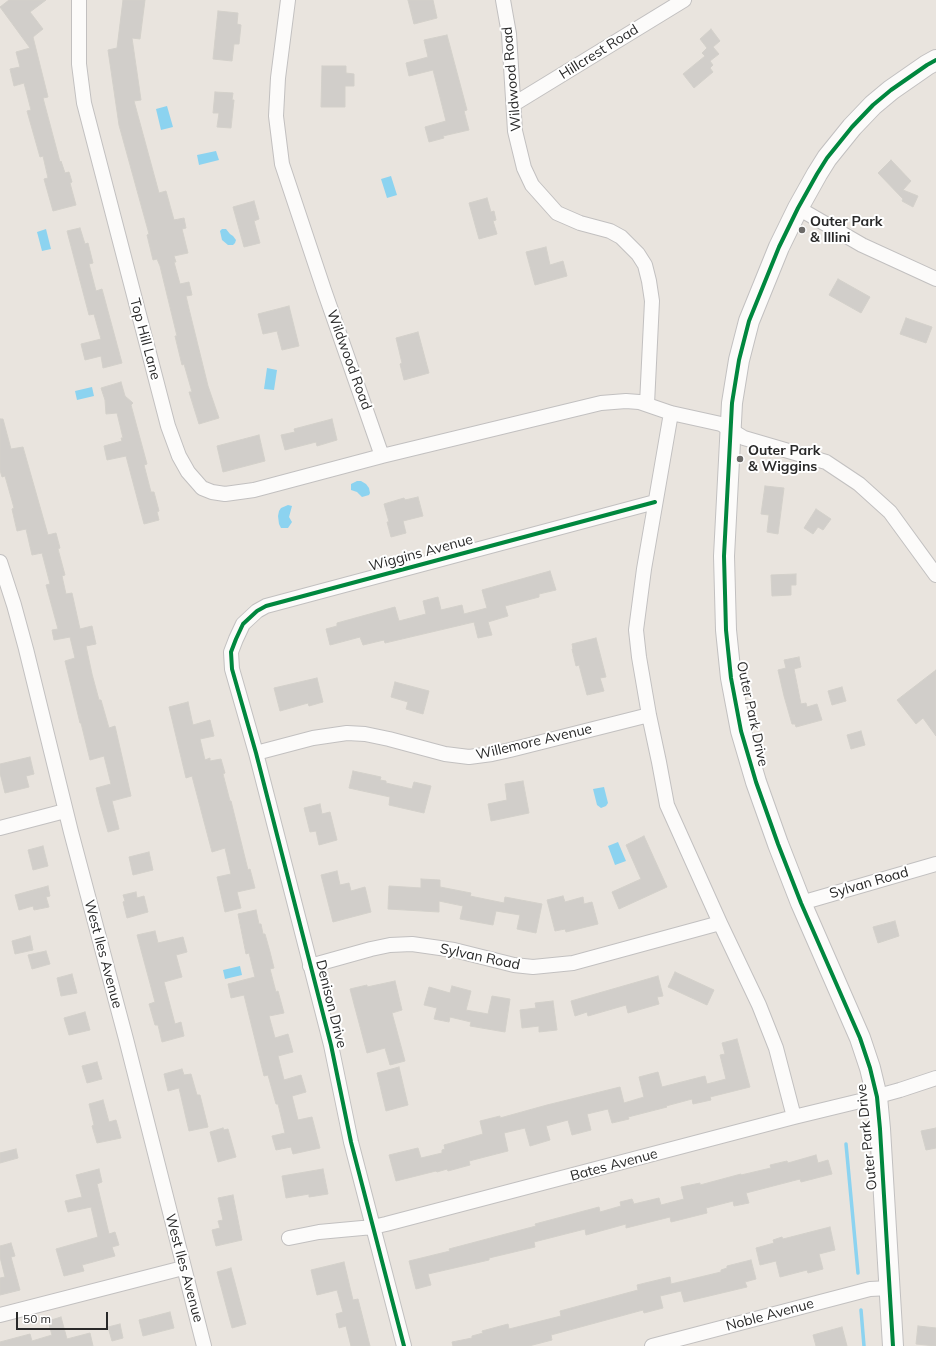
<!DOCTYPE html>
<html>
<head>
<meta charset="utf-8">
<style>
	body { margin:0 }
	#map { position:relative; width:936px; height:1346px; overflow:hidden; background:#e9e4de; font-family:Mulish,sans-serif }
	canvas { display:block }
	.scale { position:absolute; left:16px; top:1312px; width:92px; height:18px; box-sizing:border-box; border:2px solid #292929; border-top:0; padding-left:5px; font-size:12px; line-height:14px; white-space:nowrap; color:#292929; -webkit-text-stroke:3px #fff; paint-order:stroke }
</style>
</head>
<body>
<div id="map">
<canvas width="936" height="1346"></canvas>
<div class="scale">50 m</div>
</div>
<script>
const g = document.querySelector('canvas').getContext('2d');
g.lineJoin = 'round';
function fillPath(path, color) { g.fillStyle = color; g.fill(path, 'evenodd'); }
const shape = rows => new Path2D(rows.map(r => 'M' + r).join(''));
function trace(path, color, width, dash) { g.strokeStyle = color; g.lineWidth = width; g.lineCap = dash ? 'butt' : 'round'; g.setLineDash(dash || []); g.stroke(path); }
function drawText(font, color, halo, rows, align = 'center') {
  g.font = font + ' Mulish,sans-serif'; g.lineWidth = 4; g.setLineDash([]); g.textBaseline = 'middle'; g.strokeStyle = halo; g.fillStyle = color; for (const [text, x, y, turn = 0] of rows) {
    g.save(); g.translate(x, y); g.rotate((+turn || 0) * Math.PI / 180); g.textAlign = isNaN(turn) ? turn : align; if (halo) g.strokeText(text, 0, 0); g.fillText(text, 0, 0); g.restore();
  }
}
const water = shape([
	[167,106,173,127,161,130,156,109],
	[216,151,219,160,199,165,197,155],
	[391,176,397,195,387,198,381,179],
	[46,229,51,249,42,251,37,232],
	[222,229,226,229,230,234,233,236,236,240,235,243,233,245,228,245,222,240,220,231],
	[267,368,277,370,274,390,264,389],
	[92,387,94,396,77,400,75,391],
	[357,481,361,481,366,484,369,488,370,493,369,495,362,497,357,492,351,490,351,484],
	[288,505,292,506,289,517,292,522,288,528,281,528,279,524,278,516,279,511,281,508],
	[604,787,608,803,606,806,601,808,597,805,593,789],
	[618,842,626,861,615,865,608,846],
	[240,966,242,975,225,979,223,970]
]);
const stream = shape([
	[846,1144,858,1273],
	[861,1310,864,1346]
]);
const building = shape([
	[9,0,46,0,30,12,43,29,33,37,48,97,43,98,60,162,61,161,65,173,69,172,72,182,70,183,76,205,53,211,44,179,48,178,43,156,40,157,27,111,31,110,24,83,14,86,10,69,20,67,16,52,30,48,0,7,9,0],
	[123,0,145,0,140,39,132,38,141,100,134,101,159,193,166,191,174,220,184,218,186,228,182,229,188,253,174,256,176,262,174,262,180,284,189,282,192,295,186,296,190,313,208,386,219,418,199,424,189,392,192,392,184,364,182,365,175,336,177,336,160,266,157,259,153,260,147,235,149,234,119,125,108,50,117,48,123,0],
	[408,0,433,0,437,18,414,24,408,0],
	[218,11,238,13,237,24,241,25,239,44,234,44,232,61,213,59,218,11],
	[711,29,720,41,713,47,719,54,710,61,713,65,710,68,713,72,694,88,683,74,705,56,702,53,707,48,700,39,711,29],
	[447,35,467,110,464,111,469,130,443,136,444,138,429,142,425,127,446,121,433,70,409,76,406,63,428,57,424,40,447,35],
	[322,66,346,66,346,73,354,74,354,86,345,86,345,107,321,107,322,66],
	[215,92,233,93,232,100,234,100,231,128,217,127,219,113,213,113,215,92],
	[891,160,911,181,903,190,918,196,913,207,902,201,903,199,878,173,891,160],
	[487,198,491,212,494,211,496,220,493,221,497,234,479,239,469,203,487,198],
	[254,201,259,219,254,221,260,243,244,247,233,207,254,201],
	[80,228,85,244,88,243,93,263,89,264,96,291,102,289,122,363,103,368,101,356,85,360,81,344,101,339,94,314,89,315,67,231,80,228],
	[546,247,550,265,563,261,567,276,535,285,526,252,546,247],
	[838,279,870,297,861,313,829,295,838,279],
	[289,306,299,346,282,350,277,331,263,334,258,314,289,306],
	[906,318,932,327,926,343,900,334,906,318],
	[418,332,429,373,404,380,400,364,402,363,396,338,418,332],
	[121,382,125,396,133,403,131,405,147,464,144,465,151,492,154,492,159,511,157,512,159,520,144,524,126,456,107,460,104,446,122,441,121,438,123,438,117,413,106,414,105,400,101,388,121,382],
	[0,419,3,419,11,449,23,447,48,535,56,533,60,548,58,549,65,575,62,576,66,594,72,593,80,629,92,626,96,644,86,646,92,674,99,700,101,700,109,728,115,726,131,796,112,801,119,829,108,832,100,804,96,788,111,784,104,756,90,760,81,723,80,723,65,661,75,658,70,637,54,640,52,630,58,629,46,585,50,584,42,553,32,555,26,529,17,531,12,509,14,508,5,476,2,477,0,470,0,419],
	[332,419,337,440,317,446,316,442,285,450,281,435,295,432,294,429,332,419],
	[259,435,265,461,223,472,217,446,259,435],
	[765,486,784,488,778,534,767,532,769,515,761,514,765,486],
	[418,497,423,516,403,521,406,533,391,537,387,522,389,522,384,504,404,498,405,500,418,497],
	[816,509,831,519,823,530,818,527,813,534,804,528,816,509],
	[550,571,556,590,539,594,539,597,505,606,508,616,488,622,492,635,478,638,474,622,385,643,384,640,363,645,360,637,330,645,326,629,337,626,337,623,395,607,399,621,426,614,423,601,438,597,441,610,462,605,464,614,487,608,482,590,550,571],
	[796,574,796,585,791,585,791,595,772,596,771,575,796,574],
	[596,638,606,677,600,678,604,691,587,695,579,665,576,666,572,649,573,649,572,644,596,638],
	[799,657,801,667,794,669,801,704,806,703,807,707,817,704,822,720,796,727,795,724,792,724,784,696,778,670,786,668,784,660,799,657],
	[936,670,936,736,923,718,916,724,897,700,936,670],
	[317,678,323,702,309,706,308,703,280,711,274,688,317,678],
	[395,682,429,691,423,714,406,709,408,702,391,697,395,682],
	[842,687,846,701,832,705,828,691,842,687],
	[188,702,193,725,210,720,214,736,200,739,205,760,210,758,210,761,221,759,225,773,223,774,230,801,231,801,248,870,250,869,255,888,237,892,241,908,225,912,217,877,231,874,225,848,212,852,192,776,186,778,169,707,188,702],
	[861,731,865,745,851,749,847,735,861,731],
	[30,757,34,774,26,776,29,787,5,793,0,773,0,764,30,757],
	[353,771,381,777,380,780,386,781,386,783,412,789,414,782,431,786,424,813,389,805,390,797,349,788,353,771],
	[523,781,529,813,491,821,488,804,507,800,505,784,523,781],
	[320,804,322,814,330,812,337,840,319,845,316,831,310,832,304,808,320,804],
	[644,836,667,887,619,909,612,892,641,879,626,845,644,836],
	[43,846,48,866,33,870,28,850,43,846],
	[149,852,153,870,133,875,129,857,149,852],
	[337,871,340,885,349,883,351,891,365,887,371,912,333,922,321,875,337,871],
	[421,879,440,880,440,887,471,893,470,896,504,903,505,897,542,904,536,933,517,929,520,915,496,911,493,925,460,919,463,906,439,901,439,912,388,909,389,886,421,888,421,879],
	[48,886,50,896,46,897,49,907,34,910,33,906,19,910,15,895,48,886],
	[136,892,137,898,144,896,148,912,127,918,123,902,125,901,123,895,136,892],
	[563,896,565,902,583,897,584,904,592,902,598,924,566,932,565,929,555,931,547,900,563,896],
	[256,910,259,924,261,924,263,934,265,934,270,952,274,968,270,969,276,992,278,991,284,1013,269,1016,275,1038,288,1034,293,1052,278,1056,284,1080,301,1075,306,1092,292,1096,298,1120,312,1117,320,1148,293,1154,291,1147,276,1150,272,1136,285,1133,278,1104,276,1104,268,1075,264,1076,244,995,231,998,228,984,255,977,249,953,246,954,238,914,256,910],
	[895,921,899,936,878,943,873,927,895,921],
	[155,931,158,943,183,937,187,952,176,955,182,977,164,982,175,1024,181,1022,184,1036,162,1042,158,1025,155,1025,149,1004,155,1002,137,935,155,931],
	[30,936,33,950,15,954,12,941,30,936],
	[46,951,50,964,32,969,28,955,46,951],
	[675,972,714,990,707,1005,668,987,675,972],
	[72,974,77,993,61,996,57,978,72,974],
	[658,976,663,996,657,997,659,1004,628,1013,626,1005,588,1016,587,1012,575,1016,571,1001,658,976],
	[395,981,402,1010,392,1013,405,1061,390,1065,385,1048,367,1053,350,989,367,985,367,987,395,981],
	[452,986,471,991,466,1010,488,1014,492,996,510,999,505,1032,470,1026,471,1022,450,1017,449,1022,434,1019,437,1008,424,1005,429,987,450,993,452,986],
	[553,1001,557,1030,539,1032,539,1026,522,1028,520,1010,536,1008,535,1003,553,1001],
	[85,1012,90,1030,69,1035,64,1018,85,1012],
	[737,1039,750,1087,710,1097,711,1100,693,1104,692,1099,666,1106,667,1107,628,1117,629,1119,612,1123,608,1109,587,1114,591,1130,572,1135,568,1120,546,1126,550,1140,530,1146,525,1128,504,1133,508,1151,469,1161,470,1165,448,1171,447,1169,437,1172,436,1171,396,1181,389,1155,418,1148,421,1158,442,1153,442,1150,445,1149,444,1145,483,1134,480,1121,500,1116,500,1118,547,1105,620,1087,624,1103,644,1097,639,1077,658,1072,662,1087,705,1076,707,1084,726,1079,720,1055,725,1054,722,1043,737,1039],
	[97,1062,102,1079,87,1083,82,1066,97,1062],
	[399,1067,408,1105,386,1111,377,1073,399,1067],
	[182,1069,184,1075,191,1074,197,1095,200,1095,208,1127,189,1131,179,1088,168,1091,164,1074,182,1069],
	[103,1100,109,1122,116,1120,121,1138,97,1143,92,1126,94,1125,89,1104,103,1100],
	[223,1128,224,1130,228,1129,236,1157,218,1162,210,1132,223,1128],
	[936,1128,936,1148,926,1150,921,1131,936,1128],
	[16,1149,18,1158,0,1163,0,1153,16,1149],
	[816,1155,818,1163,828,1160,832,1174,801,1182,800,1179,746,1193,749,1203,734,1206,733,1201,706,1208,707,1213,671,1222,670,1217,626,1228,626,1224,586,1235,585,1229,534,1242,535,1247,489,1258,489,1260,428,1274,431,1285,416,1289,409,1261,450,1251,449,1249,536,1226,535,1224,599,1207,600,1212,621,1206,620,1202,632,1199,634,1204,659,1198,661,1205,684,1199,681,1187,700,1183,700,1185,741,1174,741,1175,771,1168,770,1165,787,1161,788,1163,816,1155],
	[99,1169,102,1182,97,1184,109,1234,115,1232,119,1245,112,1247,115,1256,82,1265,84,1271,64,1276,56,1249,98,1237,91,1207,68,1212,65,1201,82,1197,76,1175,99,1169],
	[323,1169,328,1194,309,1197,309,1194,286,1198,282,1176,323,1169],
	[233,1195,242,1240,216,1246,212,1230,220,1228,218,1221,223,1220,218,1198,233,1195],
	[830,1227,835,1250,819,1254,823,1269,808,1273,807,1270,780,1277,776,1261,760,1265,756,1248,774,1243,773,1240,782,1237,783,1239,830,1227],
	[11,1243,15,1256,11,1257,20,1290,0,1295,0,1278,5,1277,0,1257,0,1246,11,1243],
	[751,1260,756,1279,745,1282,747,1287,684,1302,681,1291,660,1296,663,1308,644,1313,643,1310,551,1335,552,1340,529,1346,453,1346,452,1342,472,1338,472,1336,483,1333,482,1331,508,1324,509,1329,561,1316,560,1311,638,1290,637,1285,670,1277,671,1284,721,1272,721,1270,727,1268,727,1266,751,1260],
	[344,1262,353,1300,358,1299,370,1346,351,1346,346,1326,339,1328,336,1314,343,1312,337,1290,317,1295,311,1270,344,1262],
	[231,1268,246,1324,232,1328,217,1272,231,1268],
	[170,1312,174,1328,143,1336,139,1320,170,1312],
	[61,1317,67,1339,90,1333,93,1346,0,1346,0,1342,30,1334,32,1341,52,1335,48,1321,61,1317],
	[120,1324,123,1338,112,1341,108,1327,120,1324],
	[918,1326,936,1328,936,1346,916,1344,918,1326],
	[842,1327,847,1346,816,1346,813,1335,842,1327]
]);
const street = shape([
	[79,0,79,64,84,103,168,426,179,456,188,472,202,488,212,492,225,494,254,490,382,456],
	[288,0,278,78,276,116,282,164,324,290,382,456,601,403,626,401,639,402,671,413,721,424,744,438,826,462,859,484,890,512,936,575],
	[503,0,509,34,515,131,524,168,532,185,557,213,580,223,610,231,621,237,638,254,645,265,649,281,652,301,647,404],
	[514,104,684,0],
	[798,208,862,245,936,279],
	[671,413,644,569,636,630,639,657,649,715,659,762,667,805,720,923,759,1005,776,1048,794,1117],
	[0,562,14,605,26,649,71,832,126,1039,204,1346],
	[256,753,313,738,347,733,365,734,389,739,445,754,469,757,492,754,510,750,649,715],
	[0,828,65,811],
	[801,903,936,864],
	[310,966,371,949,390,945,412,944,454,950,514,965,533,967,573,963,720,923],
	[289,1238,319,1232,373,1227,386,1224,794,1117,860,1101,900,1090,936,1078],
	[0,1315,183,1268],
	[404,1346,351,1142,331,1045,256,753,232,669,231,652,236,639,243,624,257,611,266,606,655,502],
	[652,1346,870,1289,890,1288]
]);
const secondary = shape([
	[893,1346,880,1129,877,1097,870,1068,860,1038,801,903,778,844,756,782,741,731,731,678,726,630,724,556,732,403,739,360,749,321,779,247,798,208,817,174,827,158,852,127,873,105,891,90,927,65,936,60]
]);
const cycleway = shape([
	[404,1346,351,1142,331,1045,256,753,232,669,231,652,236,639,243,624,257,611,266,606,655,502],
	[893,1346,880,1129,877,1097,870,1068,860,1038,801,903,778,844,756,782,741,731,731,678,726,630,724,556,732,403,739,360,749,321,779,247,798,208,817,174,827,158,852,127,873,105,891,90,927,65,936,60]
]);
const markers = [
	[802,230,4,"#6c6a68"],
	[740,459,4,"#6c6a68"]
];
const streetNames = [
	["Hillcrest Road",599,52,-32],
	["Wildwood Road",512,79,-95],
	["Top Hill Lane",145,339,75],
	["Wildwood Road",349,360,70],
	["Wiggins Avenue",421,553,-15],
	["Outer Park Drive",752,714,78],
	["Willemore Avenue",534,742,-13],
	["Sylvan Road",869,883,-16],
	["West Iles Avenue",103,954,75],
	["Sylvan Road",480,957,12],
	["Denison Drive",331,1004,76],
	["Outer Park Drive",867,1137,-96],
	["Bates Avenue",614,1165,-15],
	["West Iles Avenue",184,1268,75],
	["Noble Avenue",770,1315,-15]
];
const poiNames = [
	["Outer Park",810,222],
	["& Illini",810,238],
	["Outer Park",748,451],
	["& Wiggins",748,467]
];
fillPath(water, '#8cd3f0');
trace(stream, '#8cd3f0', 3.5);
fillPath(building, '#d1ceca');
trace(building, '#d3d0ca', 1);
trace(street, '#c2c0c0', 16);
trace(secondary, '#c2c0c0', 22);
trace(street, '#fcfbfa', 14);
trace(secondary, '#fcfbfa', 20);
trace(cycleway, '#00873e', 4);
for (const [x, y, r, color] of markers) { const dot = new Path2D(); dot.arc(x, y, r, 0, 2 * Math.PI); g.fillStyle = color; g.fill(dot); trace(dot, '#fff', 1.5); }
drawText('14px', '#292929', '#fff', streetNames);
drawText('bold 14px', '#292929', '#fff', poiNames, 'left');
</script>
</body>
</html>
